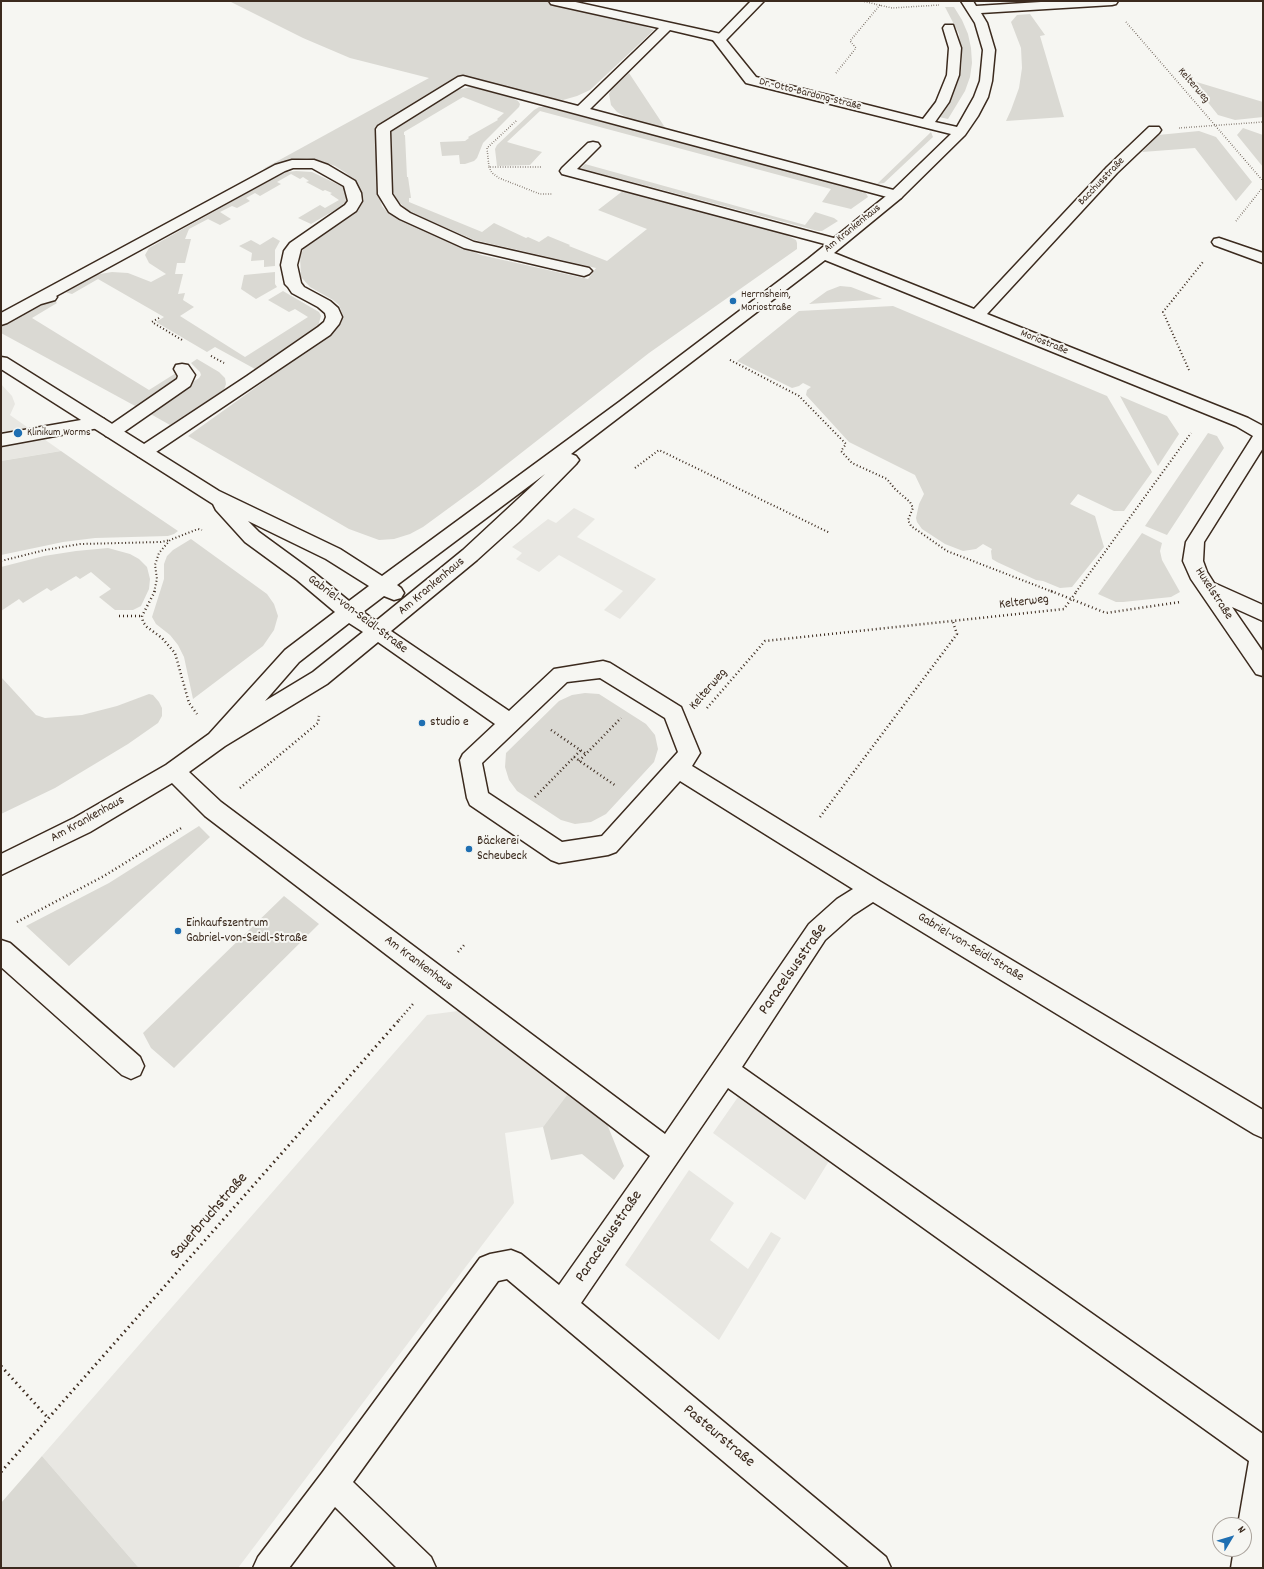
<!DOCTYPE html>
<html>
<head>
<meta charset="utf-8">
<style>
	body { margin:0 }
	#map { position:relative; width:1264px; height:1569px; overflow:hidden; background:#f6f6f2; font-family:Dekko,sans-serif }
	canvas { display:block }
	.frame { position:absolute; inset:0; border:2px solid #3b2a1e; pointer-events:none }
	.north { position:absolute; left:1212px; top:1517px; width:40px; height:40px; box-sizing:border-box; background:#f6f6f2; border:1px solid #aba49d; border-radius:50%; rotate:52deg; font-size:11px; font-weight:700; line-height:16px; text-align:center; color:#3b2a1e }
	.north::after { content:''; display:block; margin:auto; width:14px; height:18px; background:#1f6fb2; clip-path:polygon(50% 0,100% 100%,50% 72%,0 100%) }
</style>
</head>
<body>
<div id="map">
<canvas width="1264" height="1569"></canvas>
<div class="frame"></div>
<div class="north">N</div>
</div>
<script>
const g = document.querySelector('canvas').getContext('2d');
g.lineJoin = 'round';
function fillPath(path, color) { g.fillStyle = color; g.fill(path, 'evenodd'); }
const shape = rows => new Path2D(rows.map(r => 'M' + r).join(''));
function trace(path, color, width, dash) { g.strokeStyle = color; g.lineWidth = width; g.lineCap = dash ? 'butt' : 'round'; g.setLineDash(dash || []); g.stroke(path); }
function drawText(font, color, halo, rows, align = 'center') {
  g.font = font + ' Dekko,sans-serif'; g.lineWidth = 4; g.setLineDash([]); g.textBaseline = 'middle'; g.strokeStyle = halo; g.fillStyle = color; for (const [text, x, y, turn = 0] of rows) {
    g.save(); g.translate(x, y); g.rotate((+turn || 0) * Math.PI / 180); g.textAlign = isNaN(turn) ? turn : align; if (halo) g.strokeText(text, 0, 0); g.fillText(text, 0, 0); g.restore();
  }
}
const built = shape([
	[1,384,12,396,15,404,10,415,61,451,1,461],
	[574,508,595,519,577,537,656,579,620,619,604,610,623,591,559,555,539,572,516,559,522,553,512,547,548,519,556,523],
	[458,1011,567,1095,543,1127,505,1133,514,1203,238,1568,139,1568,42,1456,427,1015],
	[738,1097,829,1161,805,1200,713,1133],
	[689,1170,734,1203,710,1240,748,1269,771,1232,781,1238,719,1340,625,1265]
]);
const green = shape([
	[229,1,568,1,560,6,644,26,654,30,590,90,577,96,563,100,539,97,458,76,378,125,375,130,378,192,382,206,388,213,399,219,481,255,588,279,596,268,474,240,408,211,396,199,393,192,390,133,394,127,455,90,472,87,512,98,518,101,520,104,519,107,483,143,477,158,474,161,465,164,460,164,459,155,442,156,440,142,465,141,469,138,468,137,498,120,497,119,504,113,463,97,404,132,404,135,405,135,407,177,408,177,411,198,409,198,409,202,482,232,494,223,526,238,528,237,539,242,548,236,570,245,569,246,607,261,647,229,598,210,624,190,783,233,796,240,797,243,797,249,649,353,479,486,423,527,410,534,394,539,379,540,349,529,188,436,336,330,341,323,343,316,339,305,333,300,310,287,301,277,300,256,305,246,310,241,358,211,364,200,361,190,358,184,346,173,335,166,318,160,307,158,290,160,263,169,429,78,350,58,303,38],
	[945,7,954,7,962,20,968,34,971,48,972,63,970,77,965,91,948,119,939,117,949,103,955,90,960,76,962,62,959,34],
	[1030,14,1045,35,1040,36,1064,117,1006,121,1011,110,1019,88,1022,68,1021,48,1011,22,1017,15],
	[629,73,666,129,631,120,617,112,611,105,609,94,612,88],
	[1190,80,1263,102,1263,117,1235,120,1218,115],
	[539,107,545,107,865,191,868,197,851,209,822,202,831,189,540,111,507,142,542,152,530,165,497,166,495,149,497,145,534,110],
	[1243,128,1263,135,1263,167,1237,135],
	[1199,131,1216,137,1252,182,1236,201,1195,148,1142,152,1158,135],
	[931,132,933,137,884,183,877,184],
	[585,164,805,225,815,212,834,218,838,221,822,231,818,231,583,169,581,168],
	[296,171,312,172,343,187,347,192,349,197,346,202,342,206,311,224,298,218,320,205,325,208,339,200,330,194,332,193,325,190,323,191,306,182,309,181,303,177,300,179,291,174,277,182,281,184,260,196,255,193,246,198,250,201,237,208,232,206,220,212,231,219,220,225,208,219,189,229,185,239,191,239,185,263,177,263,175,274,183,274,178,294,185,293,183,300,194,307,180,316,245,357,308,317,295,309,289,312,268,300,283,291,319,312,321,316,318,326,255,369,215,347,207,352,156,322,164,317,98,279,72,294,61,291,94,275,112,272,128,273,151,282,166,274,149,263,145,255,149,248,274,178,287,172],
	[273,237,280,241,275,250,275,266,264,267,264,260,251,261,252,253,239,246,251,240,260,245],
	[275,272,275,284,277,287,256,299,241,289,244,275],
	[840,286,851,287,882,299,809,304,827,291],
	[55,301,57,303,32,318,149,390,176,373,176,378,173,382,137,407,1,333,1,325,44,302],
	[893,306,1107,396,1152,472,1124,511,1114,511,1078,494,1070,504,1095,516,1104,547,1072,587,1060,588,1043,581,1036,580,997,562,992,559,991,551,992,549,983,544,976,549,963,551,945,544,922,529,917,522,916,518,919,504,924,494,915,475,849,442,806,395,807,390,811,387,803,383,799,386,792,388,737,361,799,311],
	[197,359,219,372,225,378,226,384,224,390,170,425,147,412,199,378,201,375,200,372,191,363],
	[1120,396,1167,416,1179,434,1158,466],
	[1208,433,1217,436,1224,448,1167,535,1145,526],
	[61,451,107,483,178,531,174,534,168,536,95,538,63,542,1,555,1,461],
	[1142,533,1162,543,1160,551,1162,560,1180,592,1171,597,1123,602,1116,602,1098,594],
	[191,539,267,594,274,604,278,616,274,630,263,646,193,699,184,657,178,645,170,635,156,624,152,617,164,579,164,564,167,556,173,550],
	[108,548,130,554,139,559,147,567,150,579,149,589,141,606,133,610,115,610,99,597,111,589,91,572,80,579,76,576,51,591,47,588,23,603,19,599,1,611,1,567,44,556,76,551],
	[1,677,36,715,45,718,82,715,117,706,149,694,153,695,159,702,162,708,162,716,158,723,128,744,55,788,1,814],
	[585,693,599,694,646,724,655,735,658,749,654,762,606,814,591,822,575,824,561,820,517,791,509,780,505,767,506,753,559,701,572,695],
	[199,826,210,837,69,966,26,926,109,883],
	[284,896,319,924,174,1068,151,1048,143,1033],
	[567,1095,607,1124,624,1166,614,1180,582,1154,551,1160,543,1127],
	[42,1456,139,1568,1,1568,1,1503]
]);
const pathFar3 = shape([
	[862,1,892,8,939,5],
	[1126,22,1263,181],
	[836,73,856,48,850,41,880,5],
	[516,121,487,148,489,167,541,167],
	[1179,128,1263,122],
	[489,167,492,173,499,178,540,194,553,194],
	[1236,221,1263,187]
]);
const pathFar2 = shape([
	[159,318,152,322,182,340],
	[211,356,224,363],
	[730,360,799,396,846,444,841,451,852,463,887,479,895,489,910,502,913,508,908,520,911,526,947,551,1053,592],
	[1189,370,1163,312,1203,262],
	[635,468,659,450,830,533],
	[1,561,45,550,80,544,161,542,170,540],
	[154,592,157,579,155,565,159,553,170,540,198,529,202,530],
	[1076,592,1191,433]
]);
const pathFar1 = shape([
	[155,591,142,616,143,622,147,627,162,638,175,653,189,703,197,714],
	[1051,591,1106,613,1180,602],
	[119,616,142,616],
	[707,708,765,641,1064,609,1077,591],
	[551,730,586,754],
	[574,757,616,786],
	[579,761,621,718],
	[240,788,318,723,319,716],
	[535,797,581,750],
	[820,817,957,634,953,622],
	[17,922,104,876,183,827],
	[458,952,465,944],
	[399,1020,413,1004]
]);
const path = shape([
	[1,1366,48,1418],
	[1,1472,400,1019]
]);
const lane = shape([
	[549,1,571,1,721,34,725,35,727,38,725,41,721,42,670,30,590,109,901,192,903,195,901,198,896,199,891,198,465,84,390,131,392,194,400,206,410,213,474,242,589,268,592,271,589,274,584,276,464,248,400,219,389,212,378,194,376,129,378,126,458,77,463,76,578,106,659,28,555,5,551,4,549,1],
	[593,142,598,143,600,146,577,169,841,240,843,243,841,246,836,247,562,174,560,171,562,168,588,143,593,142],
	[292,160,314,160,328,165,355,181,361,193,362,201,356,211,301,249,297,265,301,283,304,287,330,301,338,308,342,317,339,324,330,335,150,456,144,458,138,456,135,452,138,448,247,376,318,327,324,322,326,317,325,313,318,307,292,293,288,287,285,284,281,265,284,251,290,243,345,205,348,201,344,186,312,168,293,168,285,171,56,296,57,297,55,300,41,304,7,323,1,325,1,313,275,165,292,160],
	[1219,238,1263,253,1263,263,1214,245,1212,242,1214,239,1219,238],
	[182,364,188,365,195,375,190,386,118,436,112,438,106,436,103,432,106,428,177,379,178,376,174,369,176,365,182,364],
	[98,417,104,419,107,423,104,427,1,446,1,434,98,417],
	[1,940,10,943,140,1057,144,1066,140,1075,131,1079,122,1075,1,967,1,940]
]);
const street = shape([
	[751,1,764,1,726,40,756,77,923,119,936,102,947,75,949,48,943,28,945,25,953,25,961,48,959,75,949,102,935,122,957,127,974,97,980,81,983,50,975,23,961,1,973,1,976,6,1057,1,1118,1,1116,4,1112,5,981,13,987,23,995,50,992,81,988,97,978,116,965,135,901,198,834,253,974,309,1107,167,1149,127,1159,127,1161,130,1159,133,1117,173,987,314,1248,418,1263,426,1263,448,1204,542,1203,561,1207,572,1214,583,1263,605,1263,621,1232,607,1263,652,1263,676,1256,674,1191,579,1183,561,1186,542,1253,436,1236,426,825,260,571,454,576,456,579,460,576,464,519,522,477,560,391,631,509,711,554,669,603,661,610,663,681,707,700,753,692,766,881,882,1263,1110,1263,1138,1254,1134,873,902,853,915,825,940,742,1067,1263,1434,1263,1568,1231,1568,1234,1549,1244,1549,1244,1525,1238,1525,1249,1461,728,1088,581,1303,886,1557,891,1568,850,1568,507,1279,498,1281,353,1482,431,1557,436,1568,397,1568,335,1507,289,1568,253,1568,258,1557,322,1473,480,1258,490,1254,511,1250,521,1254,559,1285,650,1156,205,816,172,783,90,832,1,875,1,854,74,818,166,765,209,734,285,650,335,612,297,580,245,542,216,510,213,504,1,369,1,357,7,358,219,491,340,549,382,576,619,402,808,259,891,192,951,134,746,83,713,40,751,1],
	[545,474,463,550,376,621,363,612,384,596,394,600,401,598,404,593,401,588,397,585,545,474],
	[248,521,326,559,369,586,349,601,311,570,259,532,248,521],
	[349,623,363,632,313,672,265,701,299,662,349,623],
	[378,642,495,724,463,754,460,760,467,798,470,805,551,860,559,863,608,855,616,852,680,781,853,889,837,899,809,924,665,1134,221,802,189,772,225,746,327,684,378,642],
	[600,678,665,718,678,752,602,836,562,842,488,793,482,763,567,682,600,678]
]);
const markers = [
	[733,301,4,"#1f6fb2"],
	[18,433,5,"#1f6fb2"],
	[422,723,4,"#1f6fb2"],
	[469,849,4,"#1f6fb2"],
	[178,931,4,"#1f6fb2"]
];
const farStreetnames = [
	["Kelterweg",1193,86,49],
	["Dr.-Otto-Bardong-Straße",810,95,14],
	["Bacchusstraße",1102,182,-46],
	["Am Krankenhaus",853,229,-39],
	["Moriostraße",1044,343,22]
];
const farPoinames = [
	["Herrnsheim,",741,295],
	["Moriostraße",741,308],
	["Klinikum Worms",27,433]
];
const streetNames = [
	["Am Krankenhaus",432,587,-40],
	["Huxelstraße",1213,594,57],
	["Kelterweg",1024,603,-7],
	["Gabriel-von-Seidl-Straße",357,615,37],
	["Kelterweg",709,690,-49],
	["Am Krankenhaus",88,820,-29],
	["Gabriel-von-Seidl-Straße",970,948,31],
	["Am Krankenhaus",418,964,37]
];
const poiNames = [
	["studio e",430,723],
	["Bäckerei",477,842],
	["Scheubeck",477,857],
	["Einkaufszentrum",186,924],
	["Gabriel-von-Seidl-Straße",186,939]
];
const nearStreetnames = [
	["Paracelsusstraße",794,970,-55],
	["Sauerbruchstraße",210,1217,-49],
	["Paracelsusstraße",610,1237,-56],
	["Pasteurstraße",718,1437,40]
];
fillPath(built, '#e8e7e2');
fillPath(green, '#dad9d3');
trace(lane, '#3b2a1e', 3);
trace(street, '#3b2a1e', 3);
trace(pathFar3, '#3b2a1e', 1.5, [0.5, 2]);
trace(pathFar2, '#3b2a1e', 2, [1, 2.5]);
trace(pathFar1, '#3b2a1e', 2.5, [1, 3]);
trace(path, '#3b2a1e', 3, [1.5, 4]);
fillPath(lane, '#f6f6f2');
fillPath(street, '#f6f6f2');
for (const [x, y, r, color] of markers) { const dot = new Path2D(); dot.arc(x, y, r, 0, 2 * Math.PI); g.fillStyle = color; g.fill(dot); trace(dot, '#f6f6f2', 1.5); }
drawText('11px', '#3b2a1e', '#f6f6f2', farStreetnames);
drawText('11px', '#3b2a1e', '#f6f6f2', farPoinames, 'left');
drawText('13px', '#3b2a1e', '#f6f6f2', streetNames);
drawText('13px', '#3b2a1e', '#f6f6f2', poiNames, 'left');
drawText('16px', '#3b2a1e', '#f6f6f2', nearStreetnames);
</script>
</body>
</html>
